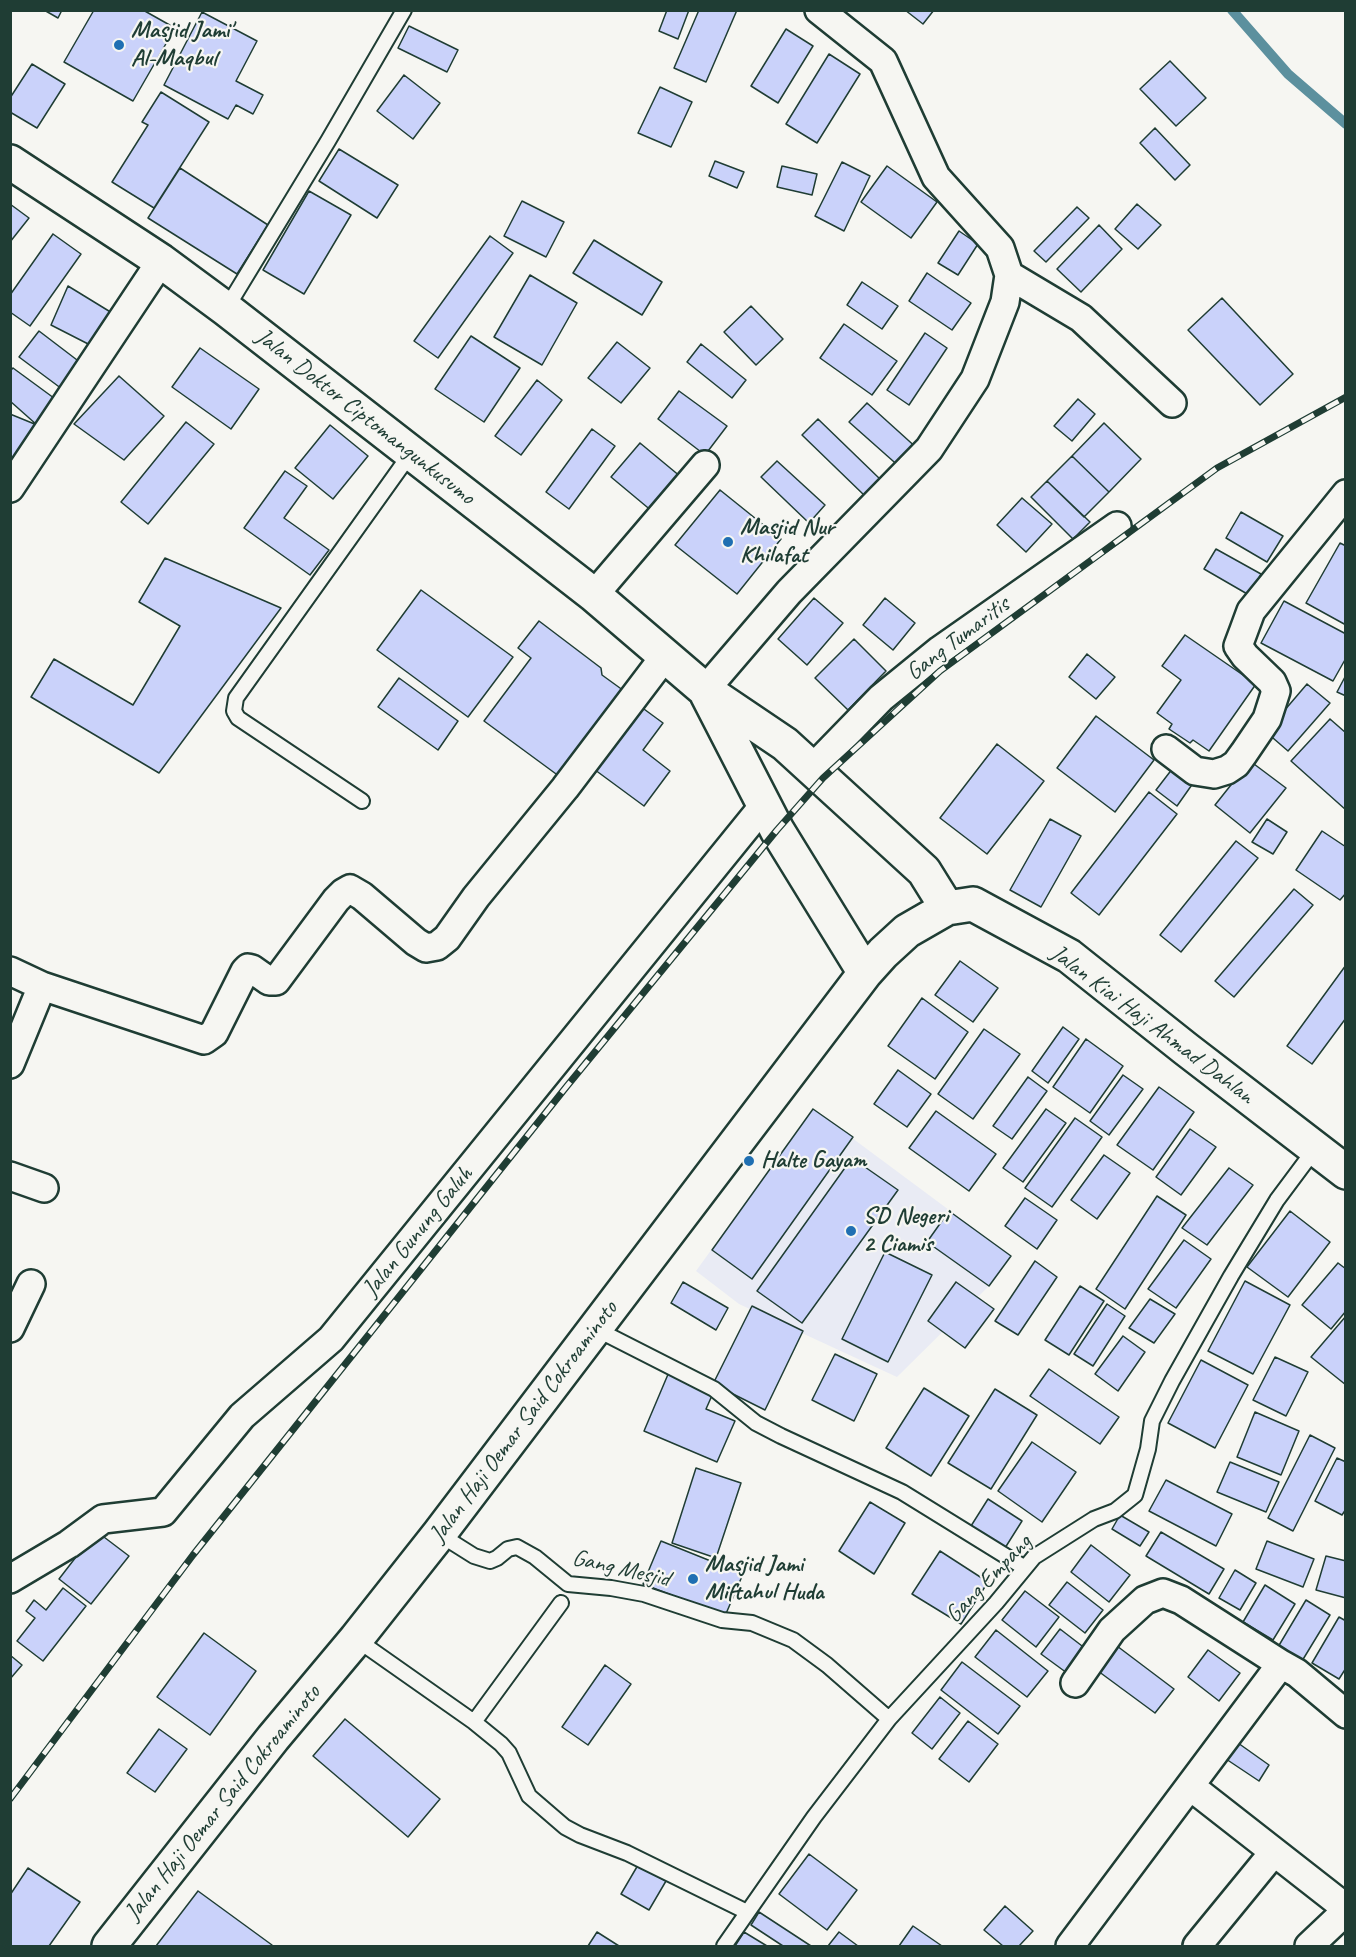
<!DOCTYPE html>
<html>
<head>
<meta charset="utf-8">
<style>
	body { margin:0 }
	#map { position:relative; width:1356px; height:1957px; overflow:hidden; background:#f6f6f2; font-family:Caveat,sans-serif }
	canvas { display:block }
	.frame { position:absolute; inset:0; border:12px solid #1f3d34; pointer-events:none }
</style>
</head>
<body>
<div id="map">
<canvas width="1356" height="1957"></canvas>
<div class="frame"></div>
</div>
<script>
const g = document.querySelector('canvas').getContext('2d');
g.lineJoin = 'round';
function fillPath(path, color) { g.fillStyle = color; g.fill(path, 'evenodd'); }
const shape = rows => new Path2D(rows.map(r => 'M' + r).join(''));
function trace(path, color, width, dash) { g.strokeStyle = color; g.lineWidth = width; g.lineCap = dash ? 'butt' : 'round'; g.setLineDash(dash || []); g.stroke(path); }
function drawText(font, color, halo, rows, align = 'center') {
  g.font = font + ' Caveat,sans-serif'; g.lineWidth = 4.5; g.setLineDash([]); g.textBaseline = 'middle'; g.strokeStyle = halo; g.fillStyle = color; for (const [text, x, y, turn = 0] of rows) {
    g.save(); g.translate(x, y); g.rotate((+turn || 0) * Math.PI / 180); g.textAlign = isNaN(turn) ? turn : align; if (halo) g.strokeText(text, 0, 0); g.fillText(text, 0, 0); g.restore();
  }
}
const built = shape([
	[813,1109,1011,1256,989,1286,897,1377,739,1304,696,1271]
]);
const stream = shape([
	[1232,10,1288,74,1346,124]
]);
const building = shape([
	[44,10,62,10,58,18,44,10],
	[94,10,143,10,175,28,133,101,64,62,94,10],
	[667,10,689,10,678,39,659,31,667,10],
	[699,10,737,10,706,82,674,68,699,10],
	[905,10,934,10,923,24,905,10],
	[202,12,257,41,236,81,263,95,253,114,236,105,228,119,164,85,202,12],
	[409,26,458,50,447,72,398,48,409,26],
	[786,29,813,46,778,103,751,86,786,29],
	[829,54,860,74,817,143,786,124,829,54],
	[1170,61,1206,98,1176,126,1140,89,1170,61],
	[32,64,65,84,37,128,10,112,10,98,32,64],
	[404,75,440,103,413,139,377,111,404,75],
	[660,87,692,102,671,147,638,133,660,87],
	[161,92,209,122,154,208,112,182,148,125,142,122,161,92],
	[1155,128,1190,165,1175,180,1140,143,1155,128],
	[339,149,398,185,377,218,319,181,339,149],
	[715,161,744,172,737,188,709,176,715,161],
	[842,162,870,176,844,231,815,216,842,162],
	[782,166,817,174,812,195,777,187,782,166],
	[887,166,937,202,911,238,861,202,887,166],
	[180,168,268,225,237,274,148,218,180,168],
	[309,191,351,215,304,294,263,270,309,191],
	[522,201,564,222,546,257,504,236,522,201],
	[10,204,29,218,10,242,10,204],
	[1137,204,1161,225,1138,249,1115,229,1137,204],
	[1077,207,1089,218,1046,262,1034,251,1077,207],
	[1099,225,1122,249,1081,292,1057,269,1099,225],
	[959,231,978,244,958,275,938,263,959,231],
	[53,234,81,254,30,326,10,312,10,295,53,234],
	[490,236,513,253,438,358,414,341,490,236],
	[594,240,662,282,642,315,573,273,594,240],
	[927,273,971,303,952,330,909,301,927,273],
	[530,275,577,303,542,365,494,337,530,275],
	[862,282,898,306,882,329,847,305,862,282],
	[68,286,117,316,96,348,51,325,68,286],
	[1222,298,1293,374,1260,405,1188,330,1222,298],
	[751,306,783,339,756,365,724,332,751,306],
	[844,324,897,361,872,395,820,358,844,324],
	[39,331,81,363,62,389,19,357,39,331],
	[925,333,947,348,909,405,887,390,925,333],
	[471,336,520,368,484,422,435,389,471,336],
	[617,342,650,368,621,403,588,378,617,342],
	[701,344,746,380,732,398,687,362,701,344],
	[200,348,259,389,231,429,172,387,200,348],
	[13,368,58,401,37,425,10,401,10,371,13,368],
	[119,376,164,416,124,460,74,424,119,376],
	[537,380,562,400,521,455,495,436,537,380],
	[679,391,727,426,705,455,658,419,679,391],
	[1078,399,1095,414,1072,441,1054,426,1078,399],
	[867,403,919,450,902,469,849,422,867,403],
	[10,414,37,425,10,464,10,414],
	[818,419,881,480,865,496,802,435,818,419],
	[186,422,214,444,148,524,121,502,186,422],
	[1104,423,1141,459,1109,492,1072,456,1104,423],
	[330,425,368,456,333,499,295,468,330,425],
	[592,429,615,446,569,509,546,492,592,429],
	[640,443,681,477,653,512,611,477,640,443],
	[1072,456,1109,492,1084,517,1047,481,1072,456],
	[777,461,825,505,809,523,761,477,777,461],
	[285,471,307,486,284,518,329,550,310,575,244,528,285,471],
	[1047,481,1090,522,1073,539,1031,497,1047,481],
	[720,490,781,539,737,594,675,545,720,490],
	[1022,498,1052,524,1026,552,997,525,1022,498],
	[1241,512,1283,536,1267,562,1226,538,1241,512],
	[1340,543,1346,546,1346,625,1306,603,1340,543],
	[1216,549,1261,574,1249,595,1204,569,1216,549],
	[165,558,281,608,159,773,31,697,54,659,133,705,180,626,139,602,165,558],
	[421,590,513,657,468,717,377,650,421,590],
	[814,598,843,623,807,665,778,639,814,598],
	[885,598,915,623,893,650,863,625,885,598],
	[1284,601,1346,634,1346,658,1333,681,1261,643,1284,601],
	[539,621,601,668,602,675,631,696,567,782,484,721,531,658,518,648,539,621],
	[1185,635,1256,684,1209,751,1193,740,1190,743,1169,729,1172,724,1157,713,1181,680,1162,666,1185,635],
	[854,639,886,671,848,710,815,678,854,639],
	[1087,654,1115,677,1096,699,1069,677,1087,654],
	[1346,675,1346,696,1337,692,1346,675],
	[399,678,458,721,438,750,378,707,399,678],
	[1307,684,1330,703,1288,751,1266,732,1307,684],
	[633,701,663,723,643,750,670,771,644,806,587,764,633,701],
	[1096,716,1154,760,1115,812,1057,768,1096,716],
	[1330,719,1346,733,1346,810,1291,761,1330,719],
	[997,744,1044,781,987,854,940,818,997,744],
	[1250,761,1286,788,1250,833,1215,805,1250,761],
	[1176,764,1196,779,1177,806,1156,790,1176,764],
	[1149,792,1177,814,1099,915,1071,893,1149,792],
	[1050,819,1081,836,1041,907,1010,890,1050,819],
	[1267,819,1287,832,1273,854,1252,842,1267,819],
	[1322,831,1346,847,1346,893,1340,900,1296,870,1322,831],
	[1236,841,1258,858,1181,952,1160,935,1236,841],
	[1294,889,1313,905,1234,997,1215,981,1294,889],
	[960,961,998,988,973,1022,935,995,960,961],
	[1346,965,1346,1018,1312,1064,1287,1046,1346,965],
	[922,998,968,1032,935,1079,888,1046,922,998],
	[1063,1027,1079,1039,1048,1083,1032,1071,1063,1027],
	[984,1029,1020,1054,973,1119,938,1094,984,1029],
	[1086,1039,1123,1066,1090,1113,1053,1087,1086,1039],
	[898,1070,931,1094,907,1127,874,1104,898,1070],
	[1123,1075,1143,1089,1109,1135,1090,1121,1123,1075],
	[1028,1077,1047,1091,1012,1139,993,1126,1028,1077],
	[1159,1087,1194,1112,1153,1170,1117,1145,1159,1087],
	[813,1109,853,1137,752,1279,712,1250,813,1109],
	[1046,1109,1066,1123,1023,1182,1003,1168,1046,1109],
	[936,1111,996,1154,969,1191,909,1148,936,1111],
	[1075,1118,1102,1137,1052,1207,1025,1188,1075,1118],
	[1190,1129,1216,1147,1181,1195,1156,1177,1190,1129],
	[1104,1155,1130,1173,1097,1219,1071,1200,1104,1155],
	[852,1158,898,1190,802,1323,757,1291,852,1158],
	[1229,1168,1253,1185,1207,1245,1182,1228,1229,1168],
	[1157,1196,1186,1215,1125,1309,1096,1289,1157,1196],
	[1025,1198,1057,1220,1037,1249,1005,1226,1025,1198],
	[949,1211,1011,1256,989,1286,927,1242,949,1211],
	[1290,1211,1330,1242,1288,1297,1247,1267,1290,1211],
	[1184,1240,1211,1259,1176,1308,1148,1289,1184,1240],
	[885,1252,932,1275,888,1362,842,1339,885,1252],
	[1035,1261,1057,1277,1018,1335,995,1321,1035,1261],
	[1338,1263,1346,1269,1346,1311,1331,1329,1302,1305,1338,1263],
	[1245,1281,1290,1305,1253,1374,1208,1351,1245,1281],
	[683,1282,728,1308,716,1330,671,1303,683,1282],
	[956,1282,994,1309,965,1348,928,1321,956,1282],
	[1080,1286,1104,1301,1069,1355,1045,1340,1080,1286],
	[1150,1299,1175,1314,1154,1343,1129,1328,1150,1299],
	[1107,1304,1125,1316,1093,1366,1074,1354,1107,1304],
	[752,1306,803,1331,765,1410,713,1384,752,1306],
	[1346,1316,1346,1385,1311,1357,1346,1316],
	[1123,1336,1145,1352,1118,1391,1095,1374,1123,1336],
	[835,1354,877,1374,854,1421,812,1400,835,1354],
	[1275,1357,1308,1372,1286,1416,1253,1400,1275,1357],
	[1201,1360,1248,1385,1215,1448,1168,1423,1201,1360],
	[1049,1369,1119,1417,1100,1444,1030,1396,1049,1369],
	[669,1372,714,1391,706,1409,735,1421,717,1462,644,1431,669,1372],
	[924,1388,969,1416,931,1476,886,1448,924,1388],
	[995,1389,1037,1415,991,1489,948,1463,995,1389],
	[1255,1412,1299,1431,1281,1475,1237,1457,1255,1412],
	[1310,1435,1335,1448,1293,1531,1268,1518,1310,1435],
	[1032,1442,1076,1472,1042,1522,998,1491,1032,1442],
	[1337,1458,1346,1462,1346,1509,1342,1515,1315,1501,1337,1458],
	[1230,1462,1279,1482,1266,1512,1217,1492,1230,1462],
	[696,1468,741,1483,716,1558,672,1543,696,1468],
	[1166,1480,1232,1514,1216,1546,1149,1511,1166,1480],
	[988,1499,1022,1521,1005,1548,971,1526,988,1499],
	[870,1502,905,1523,874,1574,839,1551,870,1502],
	[1120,1515,1149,1532,1140,1546,1112,1529,1120,1515],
	[96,1531,129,1556,91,1604,59,1579,96,1531],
	[1161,1532,1224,1569,1209,1594,1146,1556,1161,1532],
	[661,1541,743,1574,725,1616,643,1584,661,1541],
	[1267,1541,1314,1559,1303,1587,1256,1569,1267,1541],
	[1091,1545,1130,1575,1109,1602,1071,1572,1091,1545],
	[940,1551,988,1582,961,1624,912,1594,940,1551],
	[1326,1556,1346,1561,1346,1598,1316,1590,1326,1556],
	[1235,1570,1256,1583,1240,1610,1219,1598,1235,1570],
	[1067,1582,1103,1610,1085,1633,1049,1605,1067,1582],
	[1265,1585,1295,1604,1273,1640,1243,1622,1265,1585],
	[63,1588,86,1606,43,1661,17,1641,35,1618,26,1611,34,1600,46,1610,63,1588],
	[1025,1591,1059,1617,1036,1647,1002,1620,1025,1591],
	[1306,1600,1330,1615,1302,1661,1278,1647,1306,1600],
	[1339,1617,1346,1621,1346,1668,1339,1679,1312,1663,1339,1617],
	[1060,1629,1086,1649,1067,1673,1041,1654,1060,1629],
	[996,1630,1048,1671,1027,1697,975,1657,996,1630],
	[204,1633,256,1671,210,1735,157,1697,204,1633],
	[1117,1646,1174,1689,1155,1713,1098,1671,1117,1646],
	[1208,1650,1240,1673,1219,1701,1188,1677,1208,1650],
	[10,1655,22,1665,10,1679,10,1655],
	[962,1662,1020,1706,998,1734,941,1690,962,1662],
	[605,1665,631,1684,588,1745,562,1727,605,1665],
	[940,1697,960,1713,932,1749,912,1733,940,1697],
	[345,1719,440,1799,408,1837,313,1756,345,1719],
	[968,1721,998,1744,969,1782,939,1759,968,1721],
	[159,1729,187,1749,155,1792,127,1773,159,1729],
	[1238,1743,1269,1765,1259,1781,1226,1759,1238,1743],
	[809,1854,857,1890,827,1930,779,1894,809,1854],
	[638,1865,666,1881,649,1910,621,1894,638,1865],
	[28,1868,80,1902,49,1946,10,1946,10,1895,28,1868],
	[198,1891,272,1945,270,1946,156,1946,198,1891],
	[1005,1906,1033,1931,1019,1946,1003,1946,984,1930,1005,1906],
	[759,1912,811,1946,783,1946,751,1925,759,1912],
	[913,1926,942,1946,899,1946,913,1926],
	[597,1932,619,1946,588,1946,597,1932],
	[744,1932,767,1946,735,1946,744,1932],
	[839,1932,858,1946,828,1946,839,1932]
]);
const lane = shape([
	[226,309,328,141,404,10],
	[362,801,238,718,234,711,236,698,411,453],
	[596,1329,714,1389,756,1423,781,1436,902,1492,1025,1568],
	[439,1534,474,1556,490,1561,497,1558,508,1549,517,1547,535,1557,568,1584,611,1588,644,1594,722,1620,752,1623,793,1640,827,1665,889,1719],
	[356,1639,474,1722,501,1744,509,1753,529,1796,565,1827,580,1835,627,1853,747,1912],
	[474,1722,561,1603],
	[724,1946,814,1817,889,1719,996,1603,1034,1557,1094,1519,1115,1511,1135,1495,1148,1449,1152,1421,1172,1381,1231,1276,1277,1200,1315,1149]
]);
const street = shape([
	[1009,275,1081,318,1172,403],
	[10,488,161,261],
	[594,595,705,465],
	[705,690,789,592,929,449,975,379,1005,302,1009,275,1000,248,936,177,883,61,819,10],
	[1166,749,1195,771,1214,774,1227,770,1236,764,1244,753,1267,719,1276,691,1272,682,1245,656,1238,646,1244,630,1251,611,1346,494],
	[813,768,881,698,940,650,1117,526],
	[10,971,42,986,204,1040,214,1033,245,971,248,968,252,969,269,981,276,981,336,900,343,893,350,889,362,896,416,942,426,948,437,946,447,938,476,897,565,788,665,656],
	[10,1064,42,986],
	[10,1176,44,1188],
	[10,1328,31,1284],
	[10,1579,69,1544,103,1519,163,1512,242,1416,331,1339,765,804],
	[1075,1683,1112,1630,1145,1600,1163,1593,1181,1600,1281,1664],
	[1190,1786,1346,1908],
	[1070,1946,1281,1664,1297,1673,1346,1714],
	[1197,1946,1274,1852],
	[1309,1946,1346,1911]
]);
const secondary = shape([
	[10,162,161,261,226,309,594,595,705,690,785,744,924,871,947,908],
	[707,694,777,830,865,973],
	[109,1946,273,1738,356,1639,439,1534,865,973,883,953,907,931,947,908,973,904,1069,956,1186,1049,1346,1172]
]);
const rail = shape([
	[10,1799,193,1555,567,1086,777,830,823,778,940,671,1217,468,1346,397]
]);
const markers = [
	[119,45,6,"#1f6fb2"],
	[728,542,6,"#1f6fb2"],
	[749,1161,6,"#1f6fb2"],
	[851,1231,6,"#1f6fb2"],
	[693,1579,6,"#1f6fb2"]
];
const poiNames = [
	["Masjid Jami'",131,31],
	["Al-Maqbul",131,59],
	["Masjid Nur",740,528],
	["Khilafat",740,556],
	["Halte Gayam",761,1161],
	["SD Negeri",863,1217],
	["2 Ciamis",863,1245],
	["Masjid Jami",705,1565],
	["Miftahul Huda",705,1593]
];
const streetNames = [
	["Jalan Doktor Ciptomangunkusumo",365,417,38],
	["Gang Tumaritis",958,639,-37],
	["Jalan Kiai Haji Ahmad Dahlan",1152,1025,37],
	["Jalan Gunung Galuh",418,1232,-51],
	["Jalan Haji Oemar Said Cokroaminoto",524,1422,-53],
	["Gang Mesjid",621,1569,13],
	["Gang Empang",989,1579,-46],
	["Jalan Haji Oemar Said Cokroaminoto",223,1803,-51]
];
fillPath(built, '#e9ebf4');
trace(stream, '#5c909e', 10);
fillPath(building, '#cad2fa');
trace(building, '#1f3d34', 1.5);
trace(lane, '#1f3d34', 18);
trace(street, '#1f3d34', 32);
trace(secondary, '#1f3d34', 38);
trace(lane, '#f6f6f2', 14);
trace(street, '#f6f6f2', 27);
trace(secondary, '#f6f6f2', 33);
trace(rail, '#1f3d34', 7);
trace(rail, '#f6f6f2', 4.5, [14]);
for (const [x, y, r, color] of markers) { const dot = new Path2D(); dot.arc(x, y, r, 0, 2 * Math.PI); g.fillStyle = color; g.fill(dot); trace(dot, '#f6f6f2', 2); }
drawText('bold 24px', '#1f3d34', '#f6f6f2', poiNames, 'left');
drawText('24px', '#1f3d34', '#f6f6f2', streetNames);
</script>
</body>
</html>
